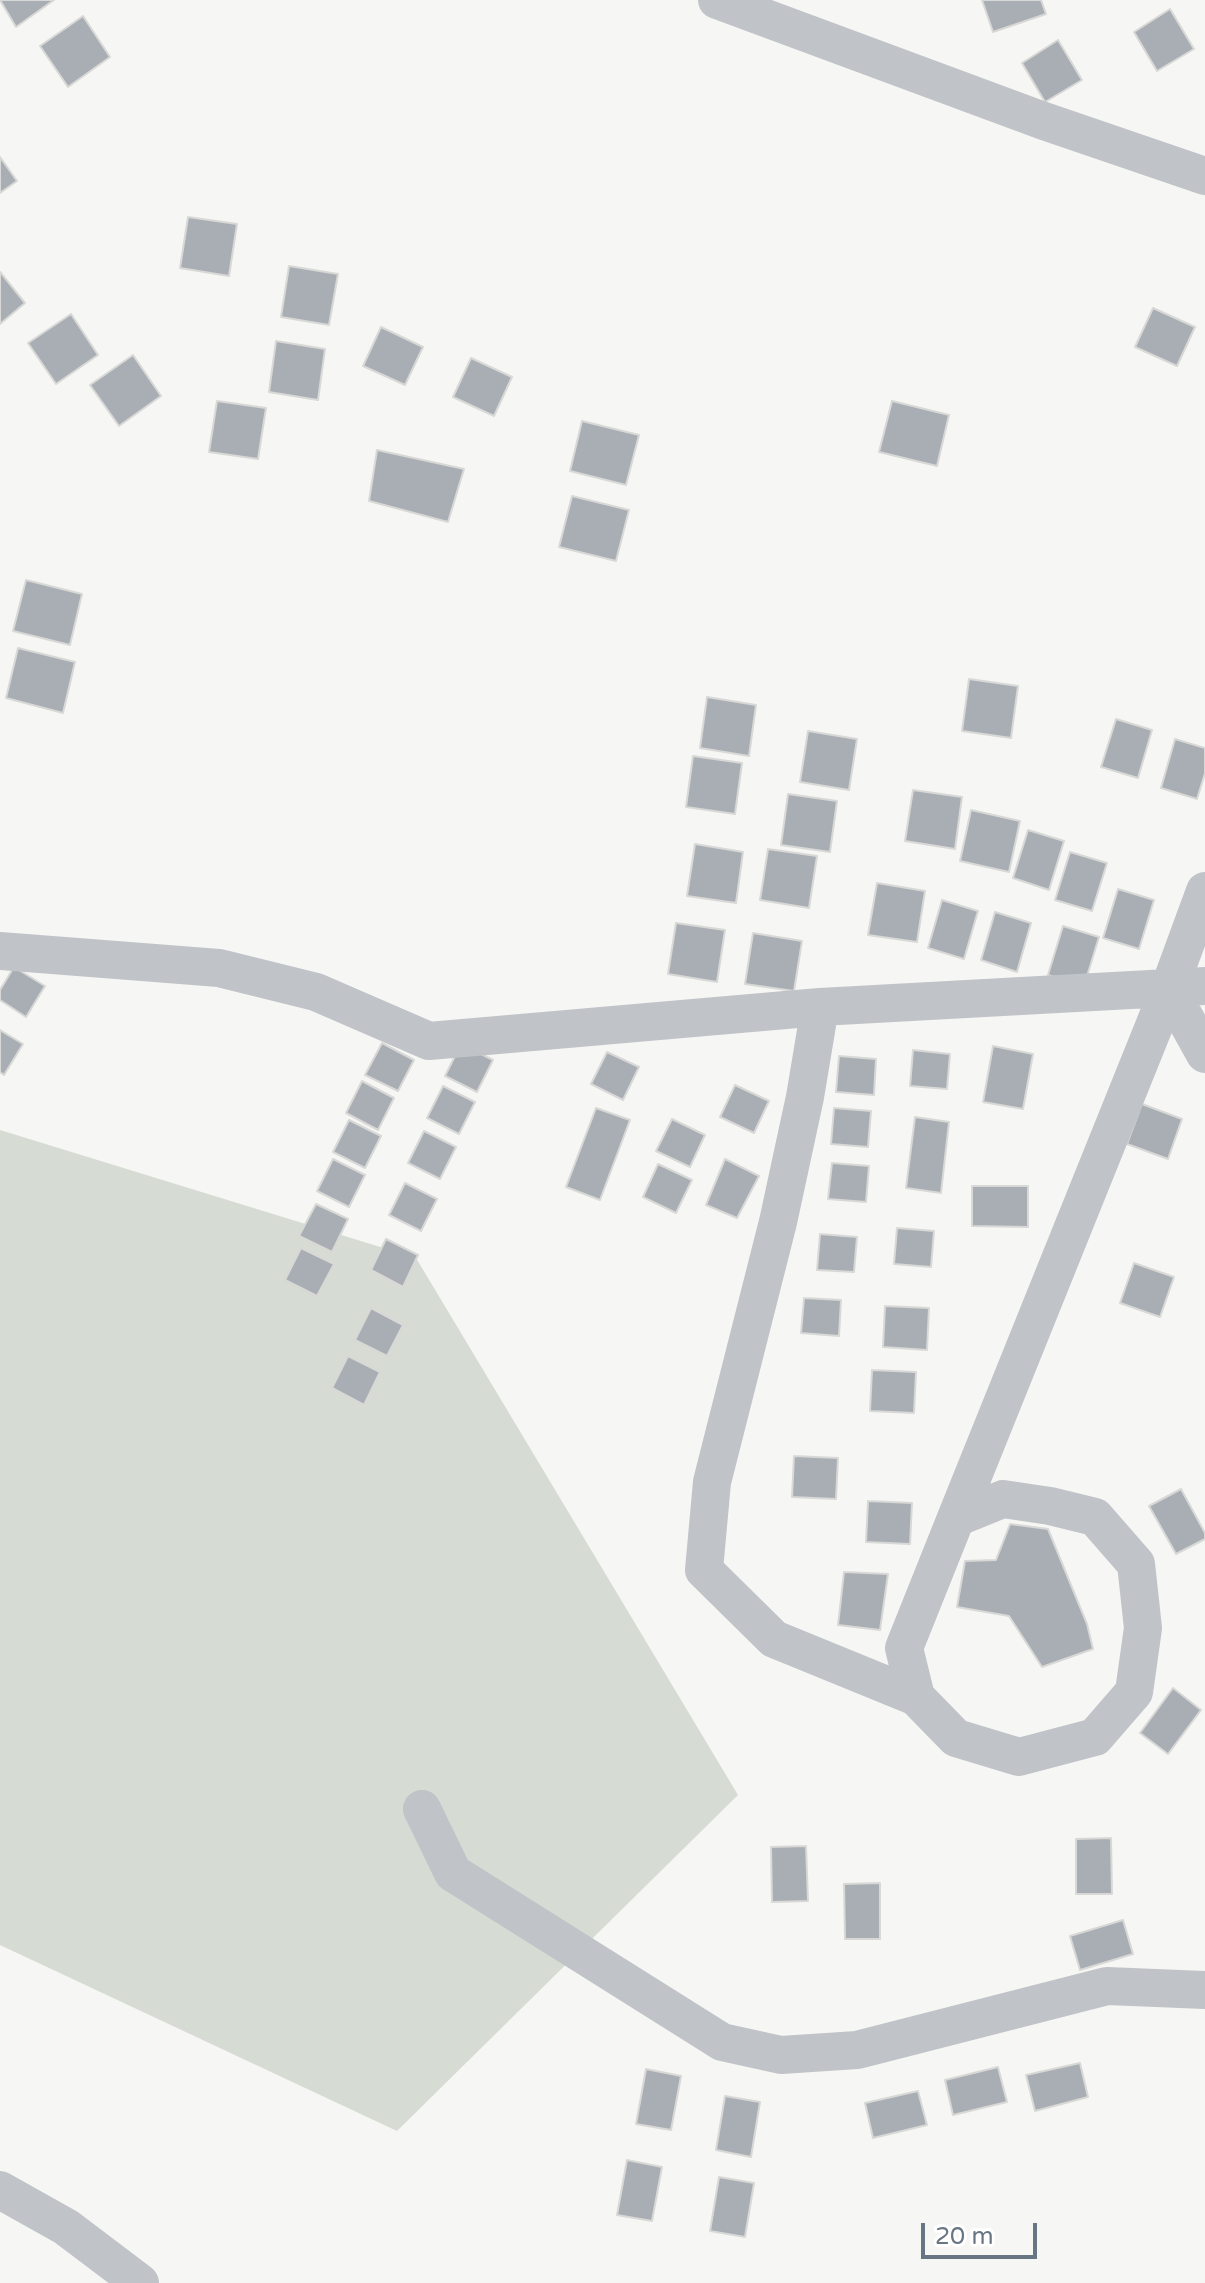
<!DOCTYPE html>
<html>
<head>
<meta charset="utf-8">
<style>
	body { margin:0 }
	#map { position:relative; width:1205px; height:2283px; overflow:hidden; background:#f6f6f4; font-family:"Varela Round",sans-serif }
	canvas { display:block }
	.scale { position:absolute; left:921px; top:2223px; width:116px; height:36px; box-sizing:border-box; border:4px solid #687582; border-top:0; padding-left:10px; font-size:24px; line-height:28px; white-space:nowrap; color:#687582; -webkit-text-stroke:6px #fff; paint-order:stroke }
</style>
</head>
<body>
<div id="map">
<canvas width="1205" height="2283"></canvas>
<div class="scale">20 m</div>
</div>
<script>
const g = document.querySelector('canvas').getContext('2d');
g.lineJoin = 'round';
function fillPath(path, color) { g.fillStyle = color; g.fill(path, 'evenodd'); }
const shape = rows => new Path2D(rows.map(r => 'M' + r).join(''));
function trace(path, color, width, dash) { g.strokeStyle = color; g.lineWidth = width; g.lineCap = dash ? 'butt' : 'round'; g.setLineDash(dash || []); g.stroke(path); }
const green = shape([
	[0,1130,416,1258,738,1795,397,2131,0,1945]
]);
const building = shape([
	[0,0,54,0,16,27,0,0],
	[982,0,1041,0,1046,14,993,32,982,0],
	[1170,9,1194,49,1157,71,1134,32,1170,9],
	[83,16,110,57,68,87,40,46,83,16],
	[1058,40,1082,80,1045,102,1022,63,1058,40],
	[0,157,17,181,0,193,0,157],
	[188,217,237,224,229,276,180,268,188,217],
	[289,266,338,274,329,325,281,317,289,266],
	[0,272,25,303,0,324,0,272],
	[1153,308,1195,327,1177,366,1135,347,1153,308],
	[71,314,98,355,56,384,28,343,71,314],
	[381,327,423,347,405,385,363,366,381,327],
	[276,341,325,349,318,400,269,392,276,341],
	[133,355,161,396,119,426,90,385,133,355],
	[471,358,512,377,494,416,453,397,471,358],
	[217,401,266,408,258,459,209,452,217,401],
	[892,401,949,415,937,466,879,452,892,401],
	[582,421,639,435,626,485,570,471,582,421],
	[377,450,464,469,448,522,369,501,377,450],
	[572,496,629,510,616,561,559,547,572,496],
	[26,580,82,594,70,645,13,631,26,580],
	[18,648,75,662,63,713,6,698,18,648],
	[969,679,1018,686,1011,738,962,731,969,679],
	[707,697,756,705,749,756,700,748,707,697],
	[1116,719,1152,730,1138,778,1101,767,1116,719],
	[808,731,857,739,849,790,800,782,808,731],
	[1175,739,1205,748,1205,773,1197,799,1161,788,1175,739],
	[693,756,742,763,735,814,686,807,693,756],
	[913,790,962,797,955,849,905,841,913,790],
	[788,794,837,801,830,852,781,845,788,794],
	[971,810,1020,821,1009,872,960,861,971,810],
	[1028,830,1064,841,1049,890,1013,878,1028,830],
	[695,844,743,852,736,903,687,896,695,844],
	[768,849,817,856,809,908,760,900,768,849],
	[1070,852,1107,863,1092,911,1055,900,1070,852],
	[877,883,925,891,917,942,868,935,877,883],
	[1118,889,1154,900,1139,949,1103,938,1118,889],
	[942,900,978,911,964,959,928,948,942,900],
	[995,912,1031,923,1017,972,981,960,995,912],
	[676,923,725,930,717,982,668,974,676,923],
	[1063,926,1099,937,1084,986,1048,975,1063,926],
	[753,933,802,941,794,991,745,984,753,933],
	[14,967,45,986,26,1017,0,1000,0,990,14,967],
	[0,1030,23,1044,4,1075,0,1072,0,1030],
	[382,1043,414,1060,398,1091,365,1075,382,1043],
	[461,1044,493,1060,477,1092,445,1076,461,1044],
	[993,1046,1033,1054,1023,1109,983,1102,993,1046],
	[913,1050,950,1054,947,1089,910,1086,913,1050],
	[607,1052,639,1067,623,1100,591,1084,607,1052],
	[839,1056,876,1059,874,1095,836,1092,839,1056],
	[362,1081,394,1098,378,1130,346,1113,362,1081],
	[735,1085,769,1101,754,1133,720,1117,735,1085],
	[443,1086,475,1102,459,1134,427,1118,443,1086],
	[1142,1104,1182,1119,1168,1159,1127,1144,1142,1104],
	[596,1108,630,1120,600,1200,566,1187,596,1108],
	[834,1108,871,1111,868,1147,831,1144,834,1108],
	[915,1117,949,1122,941,1193,906,1188,915,1117],
	[672,1119,705,1135,690,1167,656,1151,672,1119],
	[349,1120,381,1136,365,1168,333,1152,349,1120],
	[424,1131,456,1147,440,1179,408,1163,424,1131],
	[333,1159,365,1175,349,1207,317,1191,333,1159],
	[725,1159,759,1176,737,1218,706,1205,725,1159],
	[832,1163,869,1166,866,1202,828,1199,832,1163],
	[658,1164,692,1180,676,1213,643,1197,658,1164],
	[405,1183,437,1199,421,1231,389,1215,405,1183],
	[972,1186,1028,1186,1028,1227,972,1226,972,1186],
	[316,1204,348,1219,332,1252,299,1236,316,1204],
	[897,1228,934,1231,931,1267,894,1264,897,1228],
	[820,1234,857,1237,854,1272,817,1270,820,1234],
	[386,1239,418,1255,403,1287,371,1270,386,1239],
	[301,1248,334,1264,317,1296,285,1280,301,1248],
	[1134,1263,1174,1277,1160,1317,1120,1303,1134,1263],
	[804,1298,841,1300,839,1336,801,1333,804,1298],
	[885,1306,929,1308,927,1350,883,1347,885,1306],
	[371,1308,403,1325,387,1356,355,1340,371,1308],
	[348,1356,380,1372,364,1405,332,1388,348,1356],
	[872,1370,916,1372,914,1413,870,1411,872,1370],
	[794,1456,838,1458,836,1499,792,1497,794,1456],
	[1181,1489,1205,1533,1205,1539,1176,1554,1149,1506,1181,1489],
	[868,1501,912,1503,910,1544,866,1542,868,1501],
	[1010,1524,1048,1529,1087,1624,1093,1649,1042,1667,1009,1616,957,1607,965,1561,996,1560,1010,1524],
	[844,1572,888,1574,880,1630,838,1625,844,1572],
	[1173,1688,1201,1710,1168,1754,1140,1733,1173,1688],
	[1111,1838,1112,1894,1076,1894,1076,1839,1111,1838],
	[806,1846,808,1901,772,1902,771,1847,806,1846],
	[880,1883,880,1939,845,1939,844,1884,880,1883],
	[1123,1920,1133,1954,1080,1970,1070,1936,1123,1920],
	[1080,2063,1088,2097,1035,2111,1026,2075,1080,2063],
	[998,2067,1007,2102,953,2115,945,2080,998,2067],
	[646,2069,681,2076,671,2130,636,2124,646,2069],
	[918,2091,927,2125,873,2138,865,2103,918,2091],
	[725,2096,760,2102,751,2157,716,2150,725,2096],
	[627,2160,662,2167,652,2221,617,2215,627,2160],
	[719,2177,754,2183,745,2237,710,2231,719,2177]
]);
const minor = shape([
	[717,0,1041,120,1205,176],
	[0,951,219,968,316,992,429,1041,820,1007,1205,986],
	[1169,989,1205,1054],
	[820,1007,805,1097,778,1222,712,1482,704,1570,774,1639,916,1697],
	[956,1518,1003,1499,1050,1506,1095,1517,1136,1564,1143,1628,1134,1692,1095,1737,1019,1757,956,1738,916,1697,904,1648,956,1518,1169,989,1205,891],
	[422,1809,453,1873,722,2042,781,2055,857,2050,1107,1986,1205,1990],
	[0,2190,66,2227,140,2283]
]);
fillPath(green, '#d6dbd3');
fillPath(building, '#a8aeb4');
trace(building, '#d8d8d6', 2);
trace(minor, '#c0c3c7', 38);
</script>
</body>
</html>
